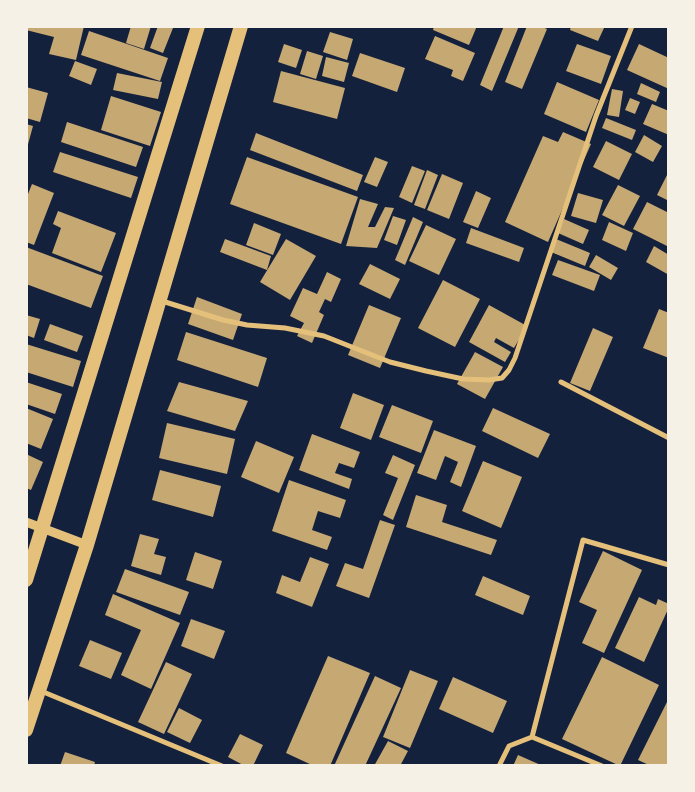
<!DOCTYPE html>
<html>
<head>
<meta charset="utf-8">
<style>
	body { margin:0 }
	#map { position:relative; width:695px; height:792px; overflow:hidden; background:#14213d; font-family:Karla,sans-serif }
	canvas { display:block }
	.frame { position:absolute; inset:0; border:28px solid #f6f1e7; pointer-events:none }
</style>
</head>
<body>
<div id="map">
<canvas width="695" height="792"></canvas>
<div class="frame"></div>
</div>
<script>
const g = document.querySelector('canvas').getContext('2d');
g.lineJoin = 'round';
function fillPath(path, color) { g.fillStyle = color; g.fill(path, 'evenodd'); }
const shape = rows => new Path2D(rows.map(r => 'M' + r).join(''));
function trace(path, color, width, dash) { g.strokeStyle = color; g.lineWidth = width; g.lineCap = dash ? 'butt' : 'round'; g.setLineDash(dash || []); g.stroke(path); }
const building = shape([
	[26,26,84,26,76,60,49,54,54,37,26,30],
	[131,26,151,26,144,49,126,43],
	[158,26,173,28,163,53,150,48],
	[434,26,477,26,469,45,433,30],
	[504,26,519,26,492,91,480,85],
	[527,26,540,26,547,29,522,89,505,82],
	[571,26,600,26,604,28,598,41,570,30],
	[89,31,168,58,160,81,81,55],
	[330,32,353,39,347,60,323,52],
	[435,36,475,53,463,81,451,76,453,70,425,59],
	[284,44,302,50,296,68,278,62],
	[577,44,611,56,601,84,566,71],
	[639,44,669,58,669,89,627,70],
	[307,51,323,56,316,79,300,74],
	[360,53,405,68,397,92,352,76],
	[326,57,349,63,344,82,322,76],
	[75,61,97,69,91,85,69,76],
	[281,71,345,88,337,119,273,102],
	[117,73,162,82,158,99,113,90],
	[557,82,599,100,586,132,544,114],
	[641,83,660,92,656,102,637,94],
	[26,87,48,93,40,122,26,118],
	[612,89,623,91,619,117,607,115],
	[111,96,161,112,150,146,101,130],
	[630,98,640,102,635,114,625,110],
	[652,104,669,111,669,135,643,124],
	[606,118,636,130,632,140,602,128],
	[67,122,143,147,136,167,61,142],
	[26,124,33,126,27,148,26,147],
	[563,132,591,144,548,242,505,222,543,136,558,142],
	[256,133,363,175,357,191,250,150],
	[644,135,662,146,653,162,635,152],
	[606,141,632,154,619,180,593,167],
	[60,152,138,177,131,198,53,172],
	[247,157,358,197,341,244,230,204],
	[375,157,388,162,377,187,364,182],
	[412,166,425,171,412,203,399,197],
	[427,170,438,175,425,209,414,205],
	[442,174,463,183,449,219,427,210],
	[667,175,669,176,669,201,657,195],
	[32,184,54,193,34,245,26,242,26,199],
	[618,185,640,196,624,226,602,215],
	[476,191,491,198,478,228,463,222],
	[578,193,603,200,596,223,571,216],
	[360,199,378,204,368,227,375,227,385,207,394,208,377,248,346,246],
	[647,202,669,213,669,247,633,229],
	[58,211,116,233,101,272,52,253,61,228,53,224],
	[393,216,406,220,397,245,384,240],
	[413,217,423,222,405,265,395,260],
	[564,219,589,230,583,244,558,233],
	[609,222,633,233,626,251,602,240],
	[254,223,281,234,273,255,246,245],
	[426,225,456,239,439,275,409,261],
	[471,228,524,248,519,262,466,243],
	[225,239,271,256,267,270,220,252],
	[286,239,316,256,290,300,260,282],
	[556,239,590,253,585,266,551,252],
	[654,246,669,255,669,275,646,262],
	[26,247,103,276,91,308,26,284],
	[596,255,618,268,611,280,589,267],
	[558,260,600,275,594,291,552,275],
	[370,264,400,279,390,299,359,284],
	[327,272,341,279,331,302,325,299,319,312,324,315,312,343,297,336,304,323,290,316,303,288,317,294],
	[443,280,480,299,455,347,418,328],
	[197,297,242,314,233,340,188,324],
	[369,305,401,318,380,368,348,355],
	[489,305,527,326,514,348,496,338,494,342,511,352,505,362,469,342],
	[659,309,669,313,669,358,643,348],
	[26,315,40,319,34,338,26,335],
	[50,324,83,336,77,352,44,340],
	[593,328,613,337,590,391,570,383],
	[186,332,267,358,258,387,177,360],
	[26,344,81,361,73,387,26,372],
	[475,352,503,367,485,399,457,384],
	[26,382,62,394,55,414,26,404],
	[179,382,248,401,235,431,167,411],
	[353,393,384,405,371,440,340,428],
	[392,405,433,421,421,453,379,437],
	[26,408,53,419,41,449,26,443],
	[493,408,550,434,538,458,482,431],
	[167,423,235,439,227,474,159,458],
	[434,430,476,446,461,487,450,482,458,462,445,456,436,480,417,473],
	[312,434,360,452,354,468,339,463,335,473,352,479,349,489,299,470],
	[256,441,294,457,279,493,241,477],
	[26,454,43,462,31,490,26,488],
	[393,455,415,465,393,520,383,515,398,478,385,473],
	[483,461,522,477,501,528,462,511],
	[160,470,221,486,213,517,152,500],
	[289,480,346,500,340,518,318,511,312,530,332,537,327,550,272,531],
	[416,495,447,505,442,522,497,540,491,555,406,527],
	[380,520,395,525,369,598,336,586,345,563,363,569],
	[140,534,159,539,154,554,166,557,161,575,131,566],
	[603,551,642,570,604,653,582,643,597,610,579,602],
	[195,552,222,561,213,589,186,580],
	[310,557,329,564,312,607,276,593,282,575,300,582],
	[125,569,189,592,180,615,116,592],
	[483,576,530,596,523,615,475,595],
	[113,594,180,623,151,689,121,675,141,630,105,615],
	[639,597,656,605,658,599,669,604,669,607,644,662,615,648],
	[191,619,225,631,214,659,181,646],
	[90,640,122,653,111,679,79,666],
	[328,656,370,673,330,766,314,766,286,753],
	[602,657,659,685,620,766,562,739],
	[166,662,192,674,164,734,138,722],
	[410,670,438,681,410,748,383,737],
	[375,676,401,688,365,766,334,766],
	[453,677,507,701,493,733,439,709],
	[669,698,669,766,651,766,638,760],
	[179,708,202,720,190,743,167,732],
	[240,734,263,745,253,766,245,766,228,757],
	[388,741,408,751,400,766,374,766],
	[65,752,95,762,94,766,60,766],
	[518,755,543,766,513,766]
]);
const minor = shape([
	[162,301,223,320,247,325,285,328,324,336,390,362,426,371,463,379,489,380,502,378,509,370,515,358,596,116,632,26],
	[561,382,669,438],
	[41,691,222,766],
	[532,737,583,540,669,565],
	[499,766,509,746,532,737,602,766]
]);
const tertiary = shape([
	[26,522,87,545]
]);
const trunk = shape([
	[26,580,198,26],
	[26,730,87,545,241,26]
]);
fillPath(building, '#c6a872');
trace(minor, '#e5c07b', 5);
trace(tertiary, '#e5c07b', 9);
trace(trunk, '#e5c07b', 14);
</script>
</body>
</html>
